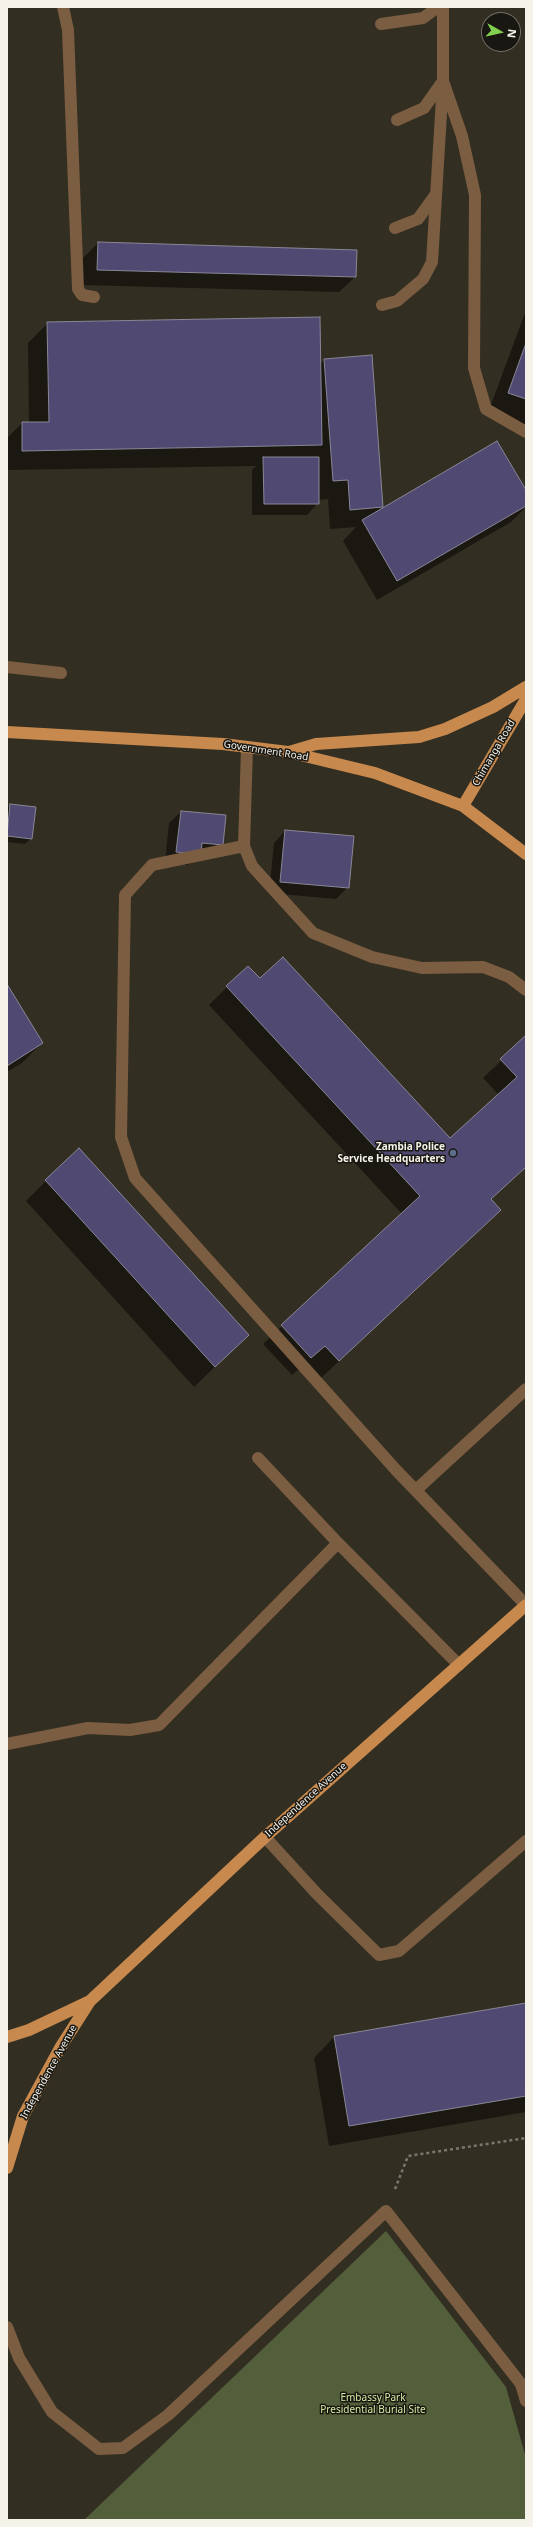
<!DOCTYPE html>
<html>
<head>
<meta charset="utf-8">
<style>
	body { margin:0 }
	#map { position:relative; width:533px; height:2527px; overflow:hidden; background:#332e22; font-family:"Noto Sans",sans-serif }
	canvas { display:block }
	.frame { position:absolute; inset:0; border:8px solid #f5f2ea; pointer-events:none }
	.north { position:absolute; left:481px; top:12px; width:40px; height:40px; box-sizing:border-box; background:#191711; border:1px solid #716f68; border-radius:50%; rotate:98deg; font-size:11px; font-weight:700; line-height:16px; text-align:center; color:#f5f2ea }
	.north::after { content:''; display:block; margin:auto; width:14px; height:18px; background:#82d04f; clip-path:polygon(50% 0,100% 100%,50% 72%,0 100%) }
</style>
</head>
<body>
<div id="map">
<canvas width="533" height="2527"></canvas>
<div class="frame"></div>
<div class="north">N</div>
</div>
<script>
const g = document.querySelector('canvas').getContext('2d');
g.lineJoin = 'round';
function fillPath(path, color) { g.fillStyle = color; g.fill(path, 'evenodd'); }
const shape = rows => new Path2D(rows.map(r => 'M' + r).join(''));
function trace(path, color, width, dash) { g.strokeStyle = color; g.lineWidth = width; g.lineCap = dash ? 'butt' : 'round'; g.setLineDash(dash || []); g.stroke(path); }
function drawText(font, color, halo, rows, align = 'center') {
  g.font = font + ' "Noto Sans",sans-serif'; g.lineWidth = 3; g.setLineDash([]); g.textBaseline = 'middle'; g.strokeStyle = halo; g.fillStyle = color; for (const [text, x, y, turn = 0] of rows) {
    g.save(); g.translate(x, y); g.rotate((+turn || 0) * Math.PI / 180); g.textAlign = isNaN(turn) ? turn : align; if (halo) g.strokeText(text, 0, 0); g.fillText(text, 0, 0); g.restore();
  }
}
const green = shape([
	[386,2231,506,2387,526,2458,526,2520,84,2520]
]);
const shadow = shape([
	[98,243,356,251,355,277,339,292,81,285,82,259],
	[526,310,526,427,488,413],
	[48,323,320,364,324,360,382,507,376,512,526,492,526,507,511,522,377,600,343,541,356,527,330,529,328,499,318,500,318,503,307,515,252,515,252,470,256,466,7,470,7,438,22,423,29,423,28,343],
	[11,805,31,838,25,844,7,842,7,808],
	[181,812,222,845,198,855,188,865,165,863,169,823],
	[285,831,348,887,336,899,269,893,274,843],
	[260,980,450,1140,499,1095,483,1078,526,1037,526,1166,490,1200,500,1210,320,1379,306,1363,292,1375,263,1344,402,1214,209,1005,227,987],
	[7,986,42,1043,22,1063,7,1072],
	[46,1181,248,1335,194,1387,26,1201],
	[526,2004,526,2112,329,2146,314,2058,334,2037]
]);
const building = shape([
	[98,242,357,250,356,277,97,270,98,242],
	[320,317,322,445,22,451,22,422,49,422,47,322,320,317],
	[526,343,526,399,508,393,526,343],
	[372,355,383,507,350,510,348,480,333,481,324,359,372,355],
	[497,441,526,490,526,506,397,581,362,520,497,441],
	[263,457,319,457,319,504,264,504,263,457],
	[10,804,36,807,32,839,7,836,10,804],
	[181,811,226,815,223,845,202,843,201,854,176,852,181,811],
	[285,830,354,836,349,888,280,882,285,830],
	[283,957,450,1138,517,1077,500,1059,526,1035,526,1167,491,1199,501,1210,339,1361,325,1346,311,1358,281,1325,420,1196,226,986,248,966,260,978,283,957],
	[7,984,43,1043,7,1066,7,984],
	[79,1148,249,1335,215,1367,45,1180,79,1148],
	[526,2003,526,2096,349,2126,334,2036,526,2003]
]);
const path = shape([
	[395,2189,408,2156,526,2138]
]);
const minor = shape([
	[63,7,68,30,78,289,82,295,94,297],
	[381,24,423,18,438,7],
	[443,81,462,136,475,195,474,368,486,409,526,432],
	[397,120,424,108,443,81],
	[395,228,418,219,436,194],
	[382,305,397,301,423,279,432,262,443,81,443,7],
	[7,667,61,673],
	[247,748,244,846,252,866,313,933,372,957,422,968,483,967,509,977,526,990],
	[244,846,152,865,125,895,121,1137,135,1178,396,1470,526,1605],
	[258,1458,338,1543,459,1665],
	[416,1490,526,1389],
	[7,1744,88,1728,130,1730,159,1725,338,1543],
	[265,1837,317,1894,379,1955,399,1951,526,1841],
	[7,2327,19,2358,52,2412,99,2449,123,2448,168,2415,386,2211,521,2384,526,2401]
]);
const major = shape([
	[7,732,223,744,288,752,375,773,463,806,526,854],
	[289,752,316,744,419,737,445,729,493,707,526,687],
	[463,806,526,699],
	[7,2037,29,2030,90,2001],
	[7,2168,23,2116,60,2048,90,2001,265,1837,526,1605]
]);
const markers = [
	[453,1153,4,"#5c6f8a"]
];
const streetNames = [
	["Government Road",266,751,9],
	["Chimanga Road",494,753,-60],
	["Independence Avenue",306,1800,-42],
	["Independence Avenue",49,2072,-61]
];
const poiNames = [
	["Zambia Police",445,1147],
	["Service Headquarters",445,1159]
];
const parkNames = [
	["Embassy Park",373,2398],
	["Presidential Burial Site",373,2410]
];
fillPath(green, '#535e3b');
fillPath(shadow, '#0007');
fillPath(building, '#504972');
trace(building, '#898796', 1);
trace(path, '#7b776c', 2.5, [3, 3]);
trace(minor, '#7b5d41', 12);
trace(major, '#c7894d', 12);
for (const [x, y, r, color] of markers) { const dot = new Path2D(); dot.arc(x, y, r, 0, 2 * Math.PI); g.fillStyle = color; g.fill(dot); trace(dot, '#191711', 1.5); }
drawText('10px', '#f5f2ea', '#191711', streetNames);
drawText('bold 10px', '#f5f2ea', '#191711', poiNames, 'right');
drawText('10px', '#d3eaa2', '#191711', parkNames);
</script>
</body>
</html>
